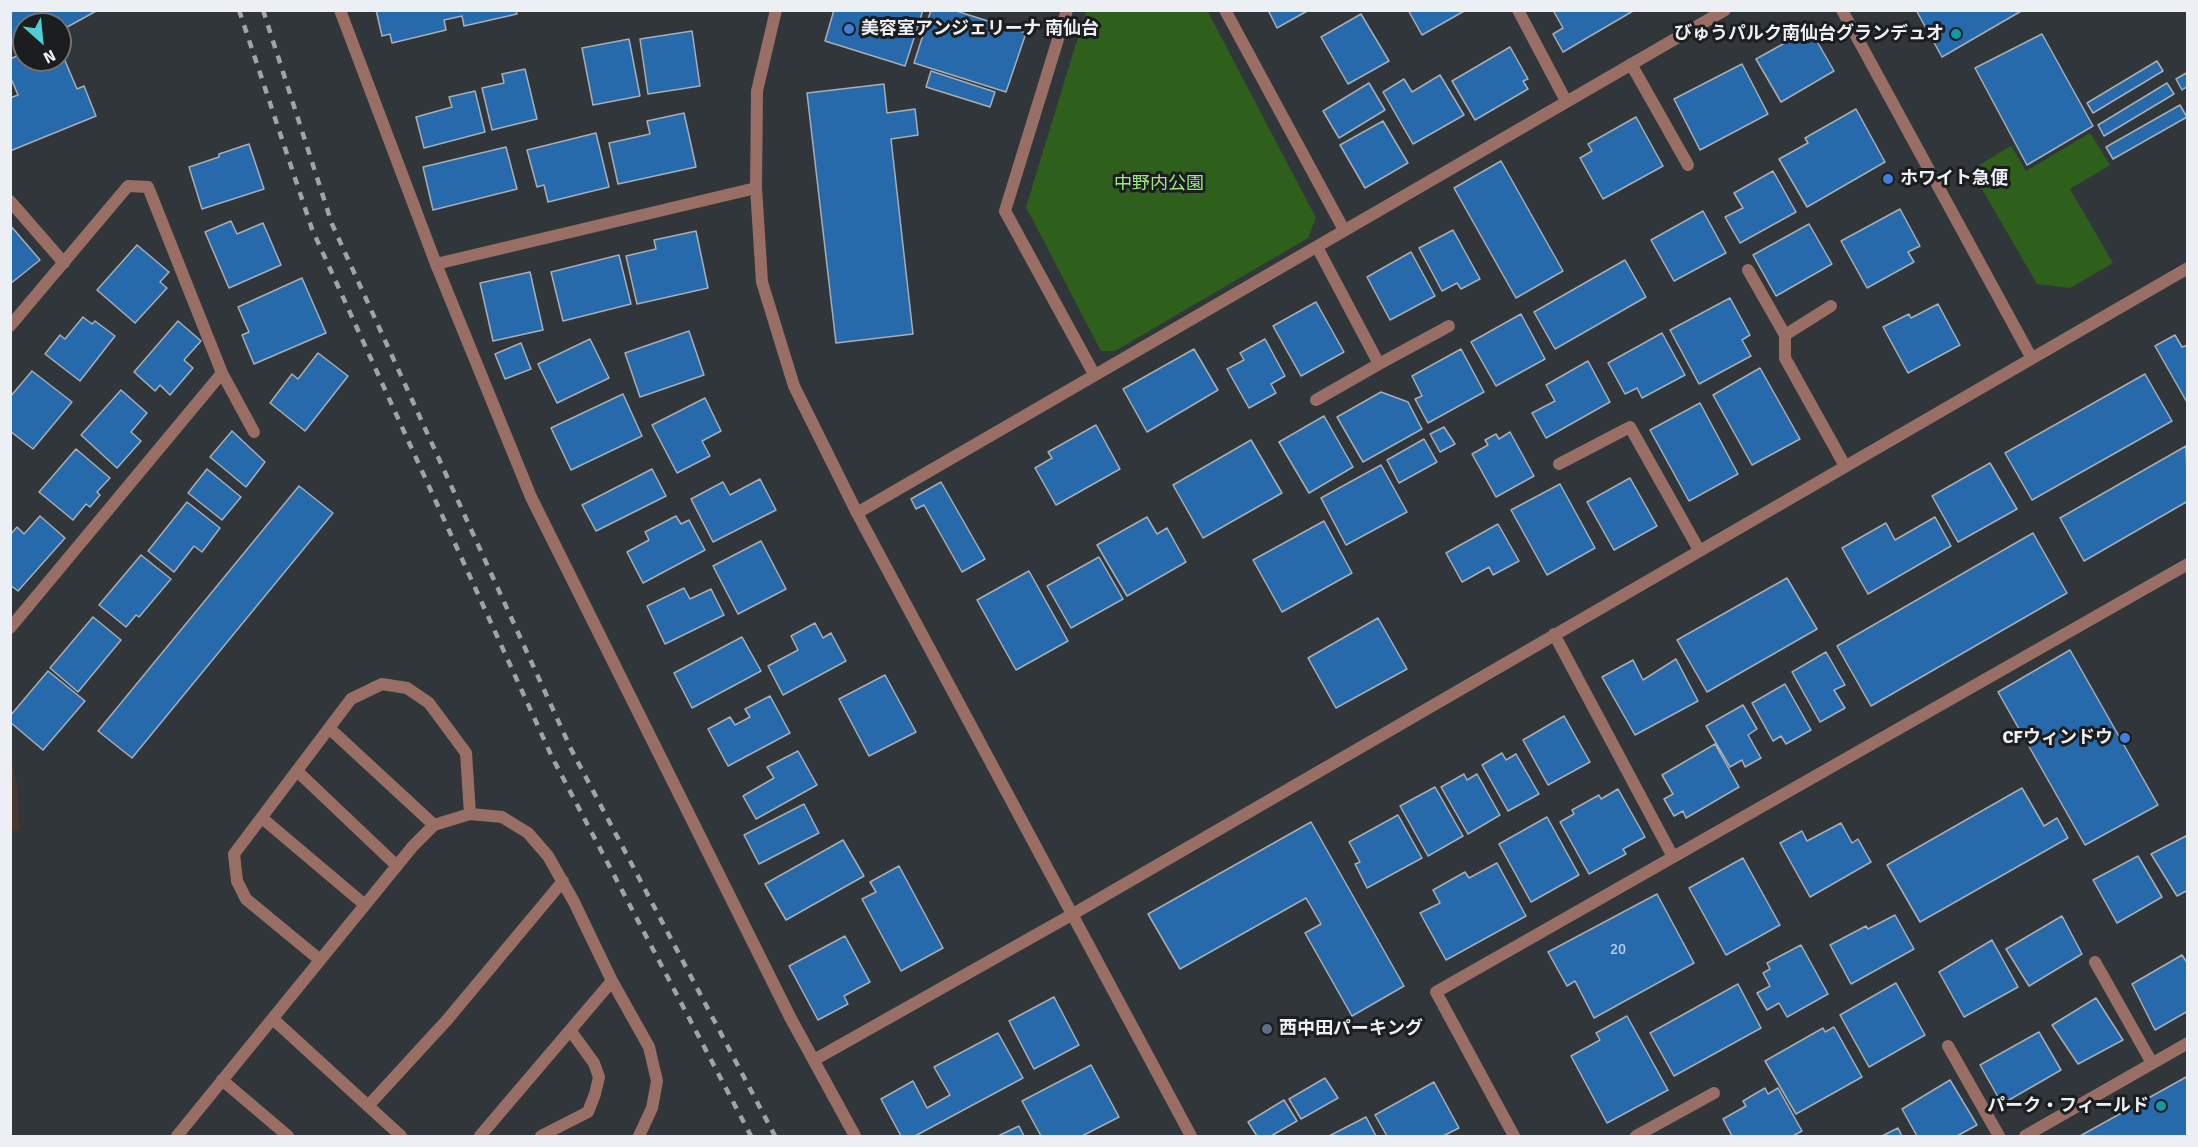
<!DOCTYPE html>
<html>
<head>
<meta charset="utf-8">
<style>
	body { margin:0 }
	#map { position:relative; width:2198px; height:1147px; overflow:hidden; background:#31363b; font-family:Signika,sans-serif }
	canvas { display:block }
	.frame { position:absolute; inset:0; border:12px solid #eceff3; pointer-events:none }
	.north { position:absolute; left:12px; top:12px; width:60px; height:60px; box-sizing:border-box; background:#1b1d1f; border:2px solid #6f7174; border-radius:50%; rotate:153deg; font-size:16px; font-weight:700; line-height:24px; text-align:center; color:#eceff3 }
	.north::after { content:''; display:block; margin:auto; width:21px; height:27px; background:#51ccd4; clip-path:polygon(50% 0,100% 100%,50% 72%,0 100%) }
</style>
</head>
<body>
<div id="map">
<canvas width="2198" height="1147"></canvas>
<div class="frame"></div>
<div class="north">N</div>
</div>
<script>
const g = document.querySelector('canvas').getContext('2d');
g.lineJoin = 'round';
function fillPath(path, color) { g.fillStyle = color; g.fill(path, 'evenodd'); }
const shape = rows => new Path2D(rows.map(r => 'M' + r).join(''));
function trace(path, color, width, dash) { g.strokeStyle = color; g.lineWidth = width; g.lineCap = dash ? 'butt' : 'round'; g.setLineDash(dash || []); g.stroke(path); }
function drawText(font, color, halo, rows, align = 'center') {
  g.font = font + ' Signika,"Noto Sans JP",sans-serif'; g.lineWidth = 6; g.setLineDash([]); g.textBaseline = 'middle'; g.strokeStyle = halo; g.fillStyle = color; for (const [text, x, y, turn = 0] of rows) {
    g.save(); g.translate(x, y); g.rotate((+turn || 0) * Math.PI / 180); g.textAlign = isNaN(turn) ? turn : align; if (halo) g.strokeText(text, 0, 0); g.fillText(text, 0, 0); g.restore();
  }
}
const commercial = shape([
	[11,759,17,784,19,830,11,832]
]);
const green = shape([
	[1207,10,1316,218,1308,238,1115,351,1101,351,1026,207,1086,11],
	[2090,133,2110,165,2070,189,2113,263,2070,288,2037,284,1971,170,2011,146,2026,171]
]);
const building = shape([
	[10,10,98,10,60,31,60,24,24,24,24,35,10,41,10,10],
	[376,10,516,10,517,14,464,26,462,16,444,20,446,30,392,43,390,34,382,36,376,10],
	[834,10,923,10,905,66,825,41,834,10],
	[931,10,953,10,1026,33,1006,92,914,63,931,10],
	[1268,10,1309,10,1277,28,1268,10],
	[1408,10,1466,10,1422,35,1408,10],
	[1553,10,1633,10,1633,11,1563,52,1553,34,1563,28,1553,10],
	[1916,10,2023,10,1942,57,1916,10],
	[1361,14,1389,61,1348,84,1321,37,1361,14],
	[1810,29,1834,71,1781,102,1756,59,1810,29],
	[692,31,700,86,648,94,640,39,692,31],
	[2042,34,2093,126,2027,165,1975,68,2042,34],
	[629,39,640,96,593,105,582,48,629,39],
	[1510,47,1528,79,1523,81,1528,89,1475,120,1452,81,1510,47],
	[60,49,77,89,84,86,96,116,10,151,10,98,18,95,10,76,10,59,24,53,24,60,60,60,60,49],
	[2157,61,2163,71,2093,113,2087,103,2157,61],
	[1742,64,1768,114,1700,150,1674,99,1742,64],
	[525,69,537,119,492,130,482,88,504,83,502,74,525,69],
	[931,71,995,92,990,107,926,87,931,71],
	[2188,72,2188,86,2182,90,2176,79,2188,72],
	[1440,75,1464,115,1413,144,1383,92,1404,79,1412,92,1440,75],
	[1369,83,1385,110,1339,138,1323,111,1369,83],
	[2167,83,2174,94,2104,136,2098,125,2167,83],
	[884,84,887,113,915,109,918,135,891,139,913,334,836,343,807,93,884,84],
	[475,91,485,132,424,148,416,117,452,107,449,97,475,91],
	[2180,105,2187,117,2113,159,2106,147,2180,105],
	[1856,109,1885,162,1807,207,1779,159,1808,143,1805,138,1856,109],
	[684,113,696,167,618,184,609,143,650,134,647,121,684,113],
	[1636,117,1663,166,1603,199,1580,158,1592,151,1588,144,1636,117],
	[1383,121,1408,163,1365,188,1340,145,1383,121],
	[596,133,609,187,548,202,544,185,537,187,527,150,596,133],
	[249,144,264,189,202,209,189,167,219,157,219,154,249,144],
	[506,147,517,189,433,210,423,167,506,147],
	[1501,161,1563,271,1516,298,1454,188,1501,161],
	[1773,171,1796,212,1740,243,1725,217,1743,208,1734,193,1773,171],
	[1900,209,1920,246,1908,252,1914,262,1867,288,1841,241,1900,209],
	[1703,211,1726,253,1674,281,1651,240,1703,211],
	[231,221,237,234,263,223,281,265,229,288,205,232,231,221],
	[1809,224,1832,264,1776,296,1753,255,1809,224],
	[10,225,40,260,10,284,10,225],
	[1453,230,1480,279,1461,289,1457,283,1442,291,1419,248,1453,230],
	[696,231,708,288,637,304,626,256,656,249,654,240,696,231],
	[137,245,169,272,160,282,167,288,135,323,97,290,137,245],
	[1411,252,1435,296,1390,320,1367,277,1411,252],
	[619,255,631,304,563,321,551,272,619,255],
	[1625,260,1646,297,1555,349,1534,312,1625,260],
	[530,272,543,330,493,341,480,283,530,272],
	[302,278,326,333,254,364,242,335,249,332,238,307,302,278],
	[1730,298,1750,335,1742,340,1751,356,1699,384,1670,330,1730,298],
	[1316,302,1344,352,1301,376,1273,326,1316,302],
	[1938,304,1960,345,1908,373,1883,327,1909,314,1911,318,1938,304],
	[1521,314,1545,359,1496,386,1471,342,1521,314],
	[83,317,92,324,95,321,115,336,80,381,45,354,60,335,65,339,83,317],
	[178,321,201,341,184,360,193,368,170,395,160,385,155,391,134,372,178,321],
	[689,331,704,375,640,397,625,353,689,331],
	[1662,333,1685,375,1642,398,1637,388,1625,394,1608,363,1662,333],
	[2175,335,2182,347,2188,345,2188,404,2155,346,2175,335],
	[590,339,609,378,557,403,538,364,590,339],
	[1265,339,1285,376,1271,384,1276,393,1249,408,1227,369,1244,360,1240,353,1265,339],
	[521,343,531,369,505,379,495,354,521,343],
	[1194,349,1218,390,1147,432,1123,389,1194,349],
	[1461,349,1484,392,1428,423,1415,399,1422,396,1412,376,1461,349],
	[318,353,348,376,305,431,270,403,292,374,298,379,318,353],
	[1588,361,1610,402,1546,438,1532,413,1555,401,1546,385,1588,361],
	[1760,368,1800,439,1752,465,1713,395,1760,368],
	[32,371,72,402,33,449,10,431,10,397,32,371],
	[2145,374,2172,421,2032,500,2005,453,2145,374],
	[121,390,147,413,131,432,141,441,117,468,81,435,121,390],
	[1381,392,1408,402,1422,429,1363,462,1337,417,1381,392],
	[623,394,642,436,571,470,551,428,623,394],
	[705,398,721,431,702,441,710,456,677,473,652,425,705,398],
	[1700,403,1738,474,1689,501,1650,430,1700,403],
	[1324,416,1353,467,1309,493,1279,442,1324,416],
	[1096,425,1120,469,1056,505,1035,468,1052,458,1048,452,1096,425],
	[1444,427,1455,444,1440,452,1430,434,1444,427],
	[232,431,265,462,246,487,210,457,232,431],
	[1510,432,1534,476,1496,497,1472,454,1488,445,1485,440,1496,434,1499,439,1510,432],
	[1424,439,1437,462,1399,483,1387,460,1424,439],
	[1251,440,1282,493,1203,538,1173,485,1251,440],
	[2186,446,2188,501,2084,561,2060,518,2186,446],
	[76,449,110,478,97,492,100,495,90,507,86,504,73,520,39,492,76,449],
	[1990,463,2017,509,1958,542,1932,496,1990,463],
	[1381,465,1407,512,1346,545,1321,498,1381,465],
	[207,469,241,497,222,520,188,493,207,469],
	[652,469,666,496,596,531,582,505,652,469],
	[1630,478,1657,526,1614,550,1587,502,1630,478],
	[760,479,776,510,713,542,691,499,723,482,730,495,760,479],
	[941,482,985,559,962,572,924,505,916,509,911,499,941,482],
	[1560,484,1595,548,1547,575,1511,510,1560,484],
	[299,486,333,513,132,758,98,731,299,486],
	[187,502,220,528,202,552,194,546,174,572,148,551,187,502],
	[40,516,65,538,18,591,10,585,10,535,17,527,24,534,40,516],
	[676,516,681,524,689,520,705,550,643,583,627,552,649,540,645,532,676,516],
	[1147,517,1157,534,1167,528,1186,562,1127,596,1097,545,1147,517],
	[1935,517,1951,546,1868,594,1842,548,1886,523,1895,540,1935,517],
	[1324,521,1352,573,1282,612,1253,560,1324,521],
	[1498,524,1519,561,1493,575,1489,567,1462,582,1446,553,1498,524],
	[2033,533,2067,593,1871,706,1837,646,2033,533],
	[761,541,786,589,738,614,713,566,761,541],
	[141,555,171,579,139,617,136,615,126,627,99,605,141,555],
	[1099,557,1123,599,1071,628,1047,586,1099,557],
	[1029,571,1068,641,1016,670,977,600,1029,571],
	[1787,578,1817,629,1707,692,1677,640,1787,578],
	[684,588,690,599,711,589,724,615,665,644,647,606,684,588],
	[93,617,121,640,78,692,50,668,93,617],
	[1378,618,1407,669,1336,708,1308,658,1378,618],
	[815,623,823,638,831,633,846,661,783,695,768,666,798,650,791,636,815,623],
	[742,637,761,671,692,708,674,673,742,637],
	[2070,650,2158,805,2085,845,1998,692,2070,650],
	[1826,652,1845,685,1834,690,1845,708,1820,722,1792,672,1826,652],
	[1676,659,1698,701,1635,735,1602,677,1633,660,1643,680,1676,659],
	[48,671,85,701,43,750,10,722,10,716,48,671],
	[885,675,916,732,869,756,839,699,885,675],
	[1785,684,1811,730,1786,744,1781,736,1773,741,1752,703,1785,684],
	[770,696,790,733,728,766,708,729,730,717,735,725,750,717,745,709,770,696],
	[1743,705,1757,729,1748,735,1761,758,1745,767,1742,760,1730,767,1706,726,1743,705],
	[1564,716,1590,762,1548,785,1523,740,1564,716],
	[1715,744,1739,787,1686,818,1683,811,1674,816,1664,799,1673,794,1662,775,1715,744],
	[798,751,817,785,756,819,743,796,774,778,767,767,798,751],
	[1502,753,1506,760,1516,754,1539,794,1508,811,1482,765,1502,753],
	[1464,774,1467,780,1477,774,1500,815,1468,834,1441,787,1464,774],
	[1435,787,1463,836,1428,856,1400,806,1435,787],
	[2022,788,2044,826,2057,818,2068,838,1920,922,1887,865,2022,788],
	[1618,789,1645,837,1623,849,1626,854,1589,874,1560,822,1574,814,1572,810,1599,795,1601,799,1618,789],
	[804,804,819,833,759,864,744,835,804,804],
	[1398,815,1422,858,1367,888,1355,864,1360,862,1349,842,1398,815],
	[1547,817,1579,875,1531,902,1499,844,1547,817],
	[1311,822,1404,986,1352,1016,1305,933,1321,924,1306,898,1180,969,1148,914,1311,822],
	[1841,823,1852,843,1858,839,1871,862,1810,897,1780,843,1802,831,1807,841,1841,823],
	[2188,835,2188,890,2177,896,2151,854,2188,835],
	[843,840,864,876,786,920,765,884,843,840],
	[2138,856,2162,897,2117,923,2093,880,2138,856],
	[1743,858,1780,925,1726,955,1689,888,1743,858],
	[1497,863,1526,916,1446,960,1420,913,1440,903,1433,890,1465,872,1469,878,1497,863],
	[899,866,943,948,901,971,862,899,876,892,870,882,899,866],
	[1657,894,1694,963,1594,1018,1575,981,1567,986,1548,952,1657,894],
	[1895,915,1914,949,1851,984,1830,945,1866,926,1868,929,1895,915],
	[2062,916,2082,954,2029,986,2006,949,2062,916],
	[845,936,870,982,844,996,848,1004,818,1020,789,966,845,936],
	[1992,940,2018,987,1964,1017,1939,972,1992,940],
	[1801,945,1828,994,1787,1017,1779,1003,1767,1010,1757,993,1770,986,1763,973,1770,969,1767,963,1801,945],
	[2182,955,2188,964,2188,1011,2155,1030,2132,984,2182,955],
	[1896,983,1925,1035,1869,1067,1840,1015,1896,983],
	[1738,984,1761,1028,1674,1076,1650,1033,1738,984],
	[1054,997,1079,1045,1034,1069,1009,1021,1054,997],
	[2096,998,2123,1040,2078,1064,2052,1025,2096,998],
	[1627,1016,1668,1090,1607,1123,1571,1056,1600,1040,1596,1033,1627,1016],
	[1834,1027,1862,1077,1796,1114,1765,1061,1823,1028,1825,1032,1834,1027],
	[2039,1032,2061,1070,2002,1104,1980,1065,2039,1032],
	[998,1033,1023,1078,915,1136,901,1136,881,1099,913,1081,927,1108,950,1095,934,1067,998,1033],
	[1091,1065,1119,1117,1082,1136,1041,1136,1022,1101,1091,1065],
	[2188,1076,2188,1136,2080,1136,2188,1076],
	[1325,1078,1338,1098,1301,1119,1289,1099,1325,1078],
	[1950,1080,1977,1125,1957,1136,1917,1136,1902,1109,1950,1080],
	[1434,1082,1459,1128,1443,1136,1387,1136,1375,1115,1434,1082],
	[1765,1088,1768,1094,1778,1088,1802,1131,1793,1136,1732,1136,1723,1119,1746,1106,1743,1101,1765,1088],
	[1284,1100,1297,1121,1271,1136,1257,1136,1248,1122,1284,1100],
	[1366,1117,1376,1136,1329,1136,1366,1117],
	[1019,1126,1024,1136,998,1136,1019,1126],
	[1898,1128,1902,1136,1882,1136,1898,1128]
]);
const service = shape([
	[329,728,434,825],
	[297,771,397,866],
	[262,818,365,905],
	[320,960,246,899,237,881,234,854,351,699,382,684,407,688,429,703,466,753,470,814],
	[273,1019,401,1136],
	[222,1080,288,1136],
	[368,1106,447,1020,563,881],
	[177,1136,413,846,434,825,470,814,502,817,528,833,548,856,574,902,612,981,649,1047,657,1081,652,1108,639,1136],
	[480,1136,612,981],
	[541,1136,588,1112,595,1094,599,1077,594,1063,570,1030],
	[1636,1136,1714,1093]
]);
const minor = shape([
	[1067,10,1005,211,1094,374],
	[1225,10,1344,230],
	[1518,10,1566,101],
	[1631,64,1688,165],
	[10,201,64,263],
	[436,264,756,188],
	[1748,270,1785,335],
	[1831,306,1785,335,1785,358,1845,466],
	[10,326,128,186,148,187,222,373,10,628],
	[1379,364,1449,326],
	[222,373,254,432],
	[1316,400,1379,364,1317,247],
	[1559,464,1630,427,1699,550],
	[857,513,1725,10],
	[1554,634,1673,857],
	[2095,962,2152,1063],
	[1948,1046,1999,1136],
	[1514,1136,1436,992,2188,564],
	[2025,1136,2188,1043]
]);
const tertiary = shape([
	[340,10,436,264,531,497,790,1017,855,1136],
	[776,10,757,91,756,188,762,282,794,386,857,513,1191,1136],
	[1842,10,2031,357],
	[814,1060,1073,914,2188,268]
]);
const rail = shape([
	[239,10,312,229,552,757,751,1136],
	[263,10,332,224,571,749,775,1136]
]);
const markers = [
	[849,29,6,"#3f7fe0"],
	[1956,34,6,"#0f9aa8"],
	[1888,179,6,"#3f7fe0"],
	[2125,738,6,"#3f7fe0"],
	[1267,1029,6,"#5c6f8a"],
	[2161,1106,6,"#0f9aa8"]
];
const numberNames = [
	["20",1618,950]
];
const poiNames = [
	["美容室アンジェリーナ 南仙台",861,29],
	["びゅうパルク南仙台グランデュオ",1944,34,"right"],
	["ホワイト急便",1900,179],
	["CFウィンドウ",2113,738,"right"],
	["西中田パーキング",1279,1029],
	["パーク・フィールド",2149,1106,"right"]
];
const parkNames = [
	["中野内公園",1159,184]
];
fillPath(commercial, '#49392d');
fillPath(green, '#2e601b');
fillPath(building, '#276aab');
trace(building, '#a8aeb5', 1.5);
trace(service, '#996f65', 12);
trace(minor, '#996f65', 12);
trace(tertiary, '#996f65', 12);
trace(rail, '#a0a4a8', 4.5, [8, 8]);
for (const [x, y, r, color] of markers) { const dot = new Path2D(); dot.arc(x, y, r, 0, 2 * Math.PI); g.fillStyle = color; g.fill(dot); trace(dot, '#1b1d1f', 2); }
drawText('15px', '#bbcee1', null, numberNames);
drawText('bold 18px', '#eceff3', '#1b1d1f', poiNames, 'left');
drawText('18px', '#9de984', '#1b1d1f', parkNames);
</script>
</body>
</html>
